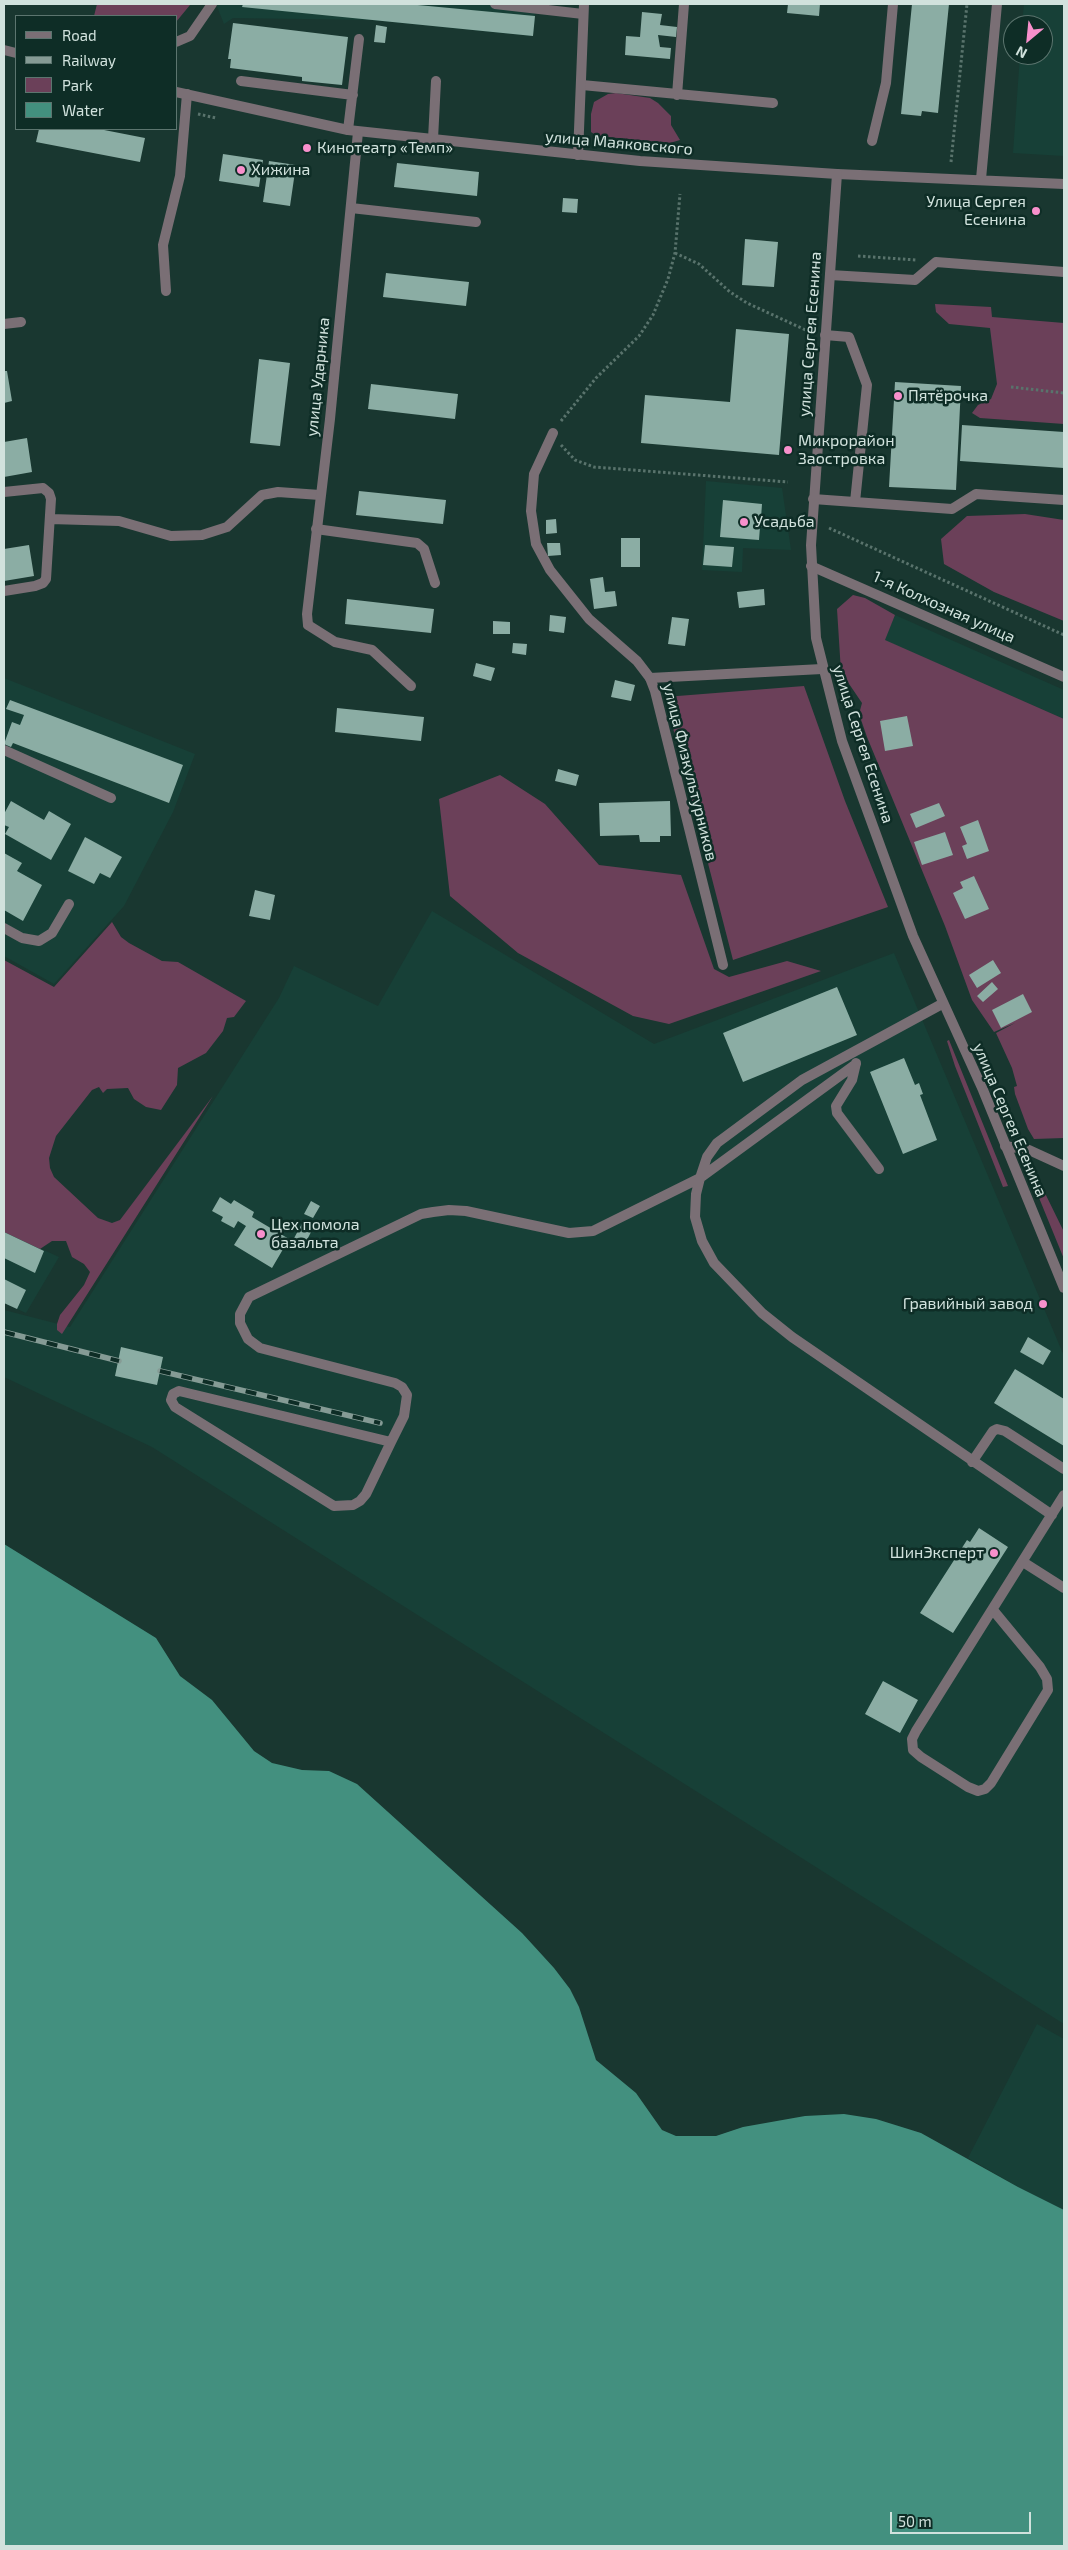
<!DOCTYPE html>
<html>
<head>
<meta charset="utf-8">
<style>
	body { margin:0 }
	#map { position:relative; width:1068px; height:2550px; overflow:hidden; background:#193730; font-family:"Exo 2",sans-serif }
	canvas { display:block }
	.frame { position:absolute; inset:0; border:5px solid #d1e2dd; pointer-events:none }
	.legend { position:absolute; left:15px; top:15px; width:162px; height:115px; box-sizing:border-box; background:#0e2d26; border:1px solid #5c756f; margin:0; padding:6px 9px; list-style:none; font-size:15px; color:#d1e2dd }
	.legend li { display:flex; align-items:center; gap:10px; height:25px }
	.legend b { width:25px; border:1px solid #5c756f }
	.north { position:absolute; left:1003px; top:15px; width:50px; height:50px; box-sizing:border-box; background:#0e2d26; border:1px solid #5c756f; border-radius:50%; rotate:208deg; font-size:14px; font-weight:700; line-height:20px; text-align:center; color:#d1e2dd }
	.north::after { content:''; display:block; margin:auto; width:18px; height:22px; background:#f890cc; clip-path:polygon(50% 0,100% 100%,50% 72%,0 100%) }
	.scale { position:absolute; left:890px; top:2512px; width:141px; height:22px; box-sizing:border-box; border:2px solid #d1e2dd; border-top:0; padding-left:6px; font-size:15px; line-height:18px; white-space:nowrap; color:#d1e2dd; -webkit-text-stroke:4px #0e2d26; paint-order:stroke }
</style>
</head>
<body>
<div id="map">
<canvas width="1068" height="2550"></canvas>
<div class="frame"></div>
<ul class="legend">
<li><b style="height:6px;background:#7a6f75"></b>Road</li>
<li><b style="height:6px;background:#859b95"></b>Railway</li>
<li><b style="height:14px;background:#6b4059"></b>Park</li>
<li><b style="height:14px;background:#43907f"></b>Water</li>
</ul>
<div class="north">N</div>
<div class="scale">50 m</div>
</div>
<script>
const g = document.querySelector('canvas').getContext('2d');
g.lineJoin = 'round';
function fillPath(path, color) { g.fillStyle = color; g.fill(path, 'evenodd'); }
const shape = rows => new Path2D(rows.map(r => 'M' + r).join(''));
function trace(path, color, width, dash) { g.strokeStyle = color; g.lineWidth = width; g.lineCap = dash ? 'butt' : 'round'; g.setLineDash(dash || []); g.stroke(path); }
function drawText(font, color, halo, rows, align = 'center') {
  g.font = font + ' "Exo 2",sans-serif'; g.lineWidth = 5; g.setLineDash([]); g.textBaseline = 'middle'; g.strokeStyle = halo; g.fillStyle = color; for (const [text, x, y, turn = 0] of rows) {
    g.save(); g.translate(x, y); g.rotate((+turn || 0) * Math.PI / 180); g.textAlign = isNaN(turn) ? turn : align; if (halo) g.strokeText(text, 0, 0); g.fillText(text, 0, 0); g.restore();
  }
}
const built = shape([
	[216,4,536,4,533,36,372,20,233,18,224,24],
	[1024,4,1064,4,1064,156,1013,153,1020,55,1043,55,1043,25,1022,25],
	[706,481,782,488,791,550,743,548,742,572,702,570],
	[895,615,1064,690,1064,719,884,640],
	[4,678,195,754,173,812,124,906,54,984,4,956],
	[432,911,654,1044,894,953,1064,1356,1064,2024,152,1447,4,1377,4,1310,70,1327,279,998,294,966,378,1006],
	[4,1232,59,1257,26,1313,4,1303],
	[1037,2024,1064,2039,1064,2210,1018,2187,968,2158]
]);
const green = shape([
	[97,4,190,4,190,5,176,22,176,16,94,16],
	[616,93,650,98,658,103,671,116,671,125,680,140,670,143,597,136,591,132,591,114,594,102,608,94],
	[935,304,991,307,992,317,1064,323,1064,424,980,418,972,413,978,405,991,399,997,384,990,328,949,324,936,312],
	[1025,514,1064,520,1064,621,994,592,944,564,941,539,967,516],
	[853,595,865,598,895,615,885,640,1064,719,1064,1138,1034,1139,1028,1129,1015,1094,1014,1087,1017,1086,1012,1068,996,1033,1015,1023,994,1032,972,1000,945,926,867,737,859,714,862,703,841,672,837,609],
	[804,686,845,801,888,907,733,960,665,697],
	[500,775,545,804,599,865,681,875,714,969,729,977,787,961,821,971,669,1024,633,1016,518,953,450,896,439,799],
	[112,922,121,937,129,943,162,961,178,962,246,1001,234,1017,227,1018,223,1031,206,1053,178,1068,177,1085,161,1110,146,1107,134,1099,128,1088,107,1089,103,1093,99,1087,92,1090,56,1136,49,1158,50,1168,54,1177,98,1218,112,1223,120,1220,213,1096,62,1334,57,1330,57,1324,60,1315,84,1285,90,1272,84,1264,72,1257,66,1241,52,1241,40,1249,4,1232,4,960,54,987],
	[949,1040,998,1161,1008,1186,1003,1187,955,1066,947,1041],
	[1041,1185,1064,1232,1064,1259,1035,1188]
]);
const water = shape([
	[4,1544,156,1638,180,1676,212,1700,254,1751,272,1763,302,1770,329,1771,357,1784,522,1933,554,1968,570,1989,579,2007,596,2060,636,2093,662,2130,676,2136,716,2136,743,2127,805,2116,844,2114,876,2119,921,2133,1018,2187,1064,2210,1064,2546,4,2546]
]);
const building = shape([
	[243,4,407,4,535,16,533,36,242,7],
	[788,4,820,4,819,16,787,13],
	[912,4,949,4,938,113,922,111,921,116,901,114],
	[642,12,662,14,660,25,677,27,676,37,658,35,660,47,671,48,670,59,625,55,626,36,640,37],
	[233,23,348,37,342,85,302,81,302,77,230,68,231,59,228,59],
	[376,25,387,27,385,43,374,42],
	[39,129,99,129,145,138,140,162,36,142],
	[223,154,263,160,259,187,219,181],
	[269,161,296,165,290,206,263,202],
	[397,163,479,172,477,196,394,187],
	[563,198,578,199,577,213,562,212],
	[745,239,778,242,774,287,742,285],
	[386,273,469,282,466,306,383,297],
	[736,329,789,334,779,455,641,443,645,395,730,402],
	[259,359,290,363,280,446,250,443],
	[4,371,7,371,12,401,4,403],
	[895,382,961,386,956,490,889,487],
	[371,384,458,394,455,419,368,409],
	[962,425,1064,432,1064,468,960,461],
	[27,438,32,472,4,477,4,442],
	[359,491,446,500,443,524,356,515],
	[723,500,762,504,761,518,767,518,766,527,760,527,759,540,720,537],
	[556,519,557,533,546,534,546,520],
	[621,538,640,538,640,567,621,567],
	[547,543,560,543,561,555,548,556],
	[29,545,34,576,4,581,4,549],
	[705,545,734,547,732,567,703,565],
	[603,577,605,592,615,591,617,606,594,609,590,579],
	[764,589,765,605,739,608,737,592],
	[347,599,434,609,431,633,345,624],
	[550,615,566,617,564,633,549,631],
	[672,617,689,619,685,646,668,644],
	[493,621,510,622,510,634,493,634],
	[513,643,527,644,526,655,512,653],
	[476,663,495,668,491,681,473,676],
	[615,680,635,685,631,701,611,697],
	[10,700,183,765,169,803,13,743,11,747,4,744,12,722,20,725,24,715,6,709],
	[337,708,424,717,421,741,335,732],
	[907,716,913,746,885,751,880,721],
	[558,769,579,775,576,786,555,781],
	[11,801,44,820,49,811,71,824,51,860,5,834,9,827,4,825,4,814],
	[670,801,671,836,660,836,660,842,640,842,639,835,600,836,599,803],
	[939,803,945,816,916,828,910,814],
	[978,820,989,851,967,859,962,846,967,844,960,827],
	[945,832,953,855,922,865,914,842],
	[85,837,122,857,110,878,100,873,94,884,68,871],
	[4,853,22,863,17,871,42,885,23,921,4,910],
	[974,876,989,909,965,919,953,893,963,888,960,882],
	[255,890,275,895,270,920,249,916],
	[993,960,1001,973,977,988,969,975],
	[992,982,998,989,983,1002,977,996],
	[837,987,857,1035,743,1082,723,1033],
	[1023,994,1032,1012,1001,1028,992,1010],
	[904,1058,915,1085,919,1083,923,1094,920,1095,937,1140,903,1154,870,1072],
	[220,1197,231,1204,234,1200,254,1212,252,1217,289,1239,272,1268,234,1245,246,1226,238,1221,234,1228,221,1221,223,1217,212,1211],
	[311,1201,320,1206,313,1218,304,1214],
	[304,1220,314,1226,304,1246,293,1240],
	[4,1232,44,1251,35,1273,4,1258],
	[4,1279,26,1290,17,1309,4,1303],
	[1028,1337,1051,1351,1043,1365,1020,1352],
	[121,1347,163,1357,157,1385,115,1376],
	[1015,1369,1064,1399,1064,1446,994,1403],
	[979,1528,1008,1547,953,1633,920,1613,967,1540,970,1542],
	[883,1681,918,1700,900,1733,865,1714]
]);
const path = shape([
	[198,114,216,118],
	[951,162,967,4],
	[675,253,699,264,730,292,747,303,810,332],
	[858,256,916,260],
	[1011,387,1064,393],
	[561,421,596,378,639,336,653,315,668,279,675,253,680,194],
	[561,445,575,460,594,467,788,482],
	[829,528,1064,635]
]);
const service = shape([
	[495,4,583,14],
	[176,42,190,36,212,4],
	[241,81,353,95],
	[582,85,773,103],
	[677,95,684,4],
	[348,130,359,39],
	[433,139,436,81],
	[872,141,886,83,893,4],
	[351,208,476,222],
	[830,275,915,280,936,262,1064,272],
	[166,291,163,245,180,176,187,94],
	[4,324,21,322],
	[825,335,849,337,867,385,855,502],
	[4,492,43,488,49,493,51,499,46,579,43,583,35,586,4,591],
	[813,499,952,509,976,494,1064,500],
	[50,519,119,521,171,536,202,535,227,527,262,495,278,492,320,495],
	[316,529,417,543,424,549,435,583],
	[308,625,335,642,372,650,411,686],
	[650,678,822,669],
	[4,750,111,798],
	[4,928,22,938,39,941,52,933,69,904],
	[942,1004,802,1080,717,1143,707,1157,700,1178,696,1194,695,1217,702,1241,714,1263,762,1313,792,1337,1052,1515],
	[856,1063,852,1080,836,1106,837,1113,879,1169],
	[1005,1146,1029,1150,1064,1166],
	[391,1442,179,1391,173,1394,171,1400,175,1407,334,1506,353,1505,360,1501,366,1494,391,1442,404,1416,407,1395,402,1387,395,1383,260,1348,248,1339,240,1323,240,1314,249,1297,421,1214,433,1212,449,1210,466,1211,569,1233,593,1231,700,1178,856,1064],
	[972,1462,993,1431,997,1429,1005,1431,1064,1469],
	[1023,1562,1064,1588],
	[993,1610,1040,1667,1047,1679,1048,1690,991,1783,985,1789,978,1791,968,1787,921,1757,913,1750,912,1739,916,1731,1064,1495]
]);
const minor = shape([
	[578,155,584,4],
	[837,174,1064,184],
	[981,179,997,4],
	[553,433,534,474,531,511,536,544,550,570,589,619,637,661,650,678,655,691,723,965],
	[811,566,1064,677],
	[308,625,307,614,330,419,358,132]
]);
const tertiary = shape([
	[4,50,16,53],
	[176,92,348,130,640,161,837,174,811,545,816,638,842,741,913,936,983,1090,1064,1288]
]);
const rail = shape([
	[4,1332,119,1361],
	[160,1371,380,1423]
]);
const markers = [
	[307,148,5,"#f890cc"],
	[241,170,5,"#f890cc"],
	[1036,211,5,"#f890cc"],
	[898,396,5,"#f890cc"],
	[788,450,5,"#f890cc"],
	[744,522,5,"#f890cc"],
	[261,1234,5,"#f890cc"],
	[1043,1304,5,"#f890cc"],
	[994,1553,5,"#f890cc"]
];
const streetNames = [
	["улица Маяковского",619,143,5],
	["улица Сергея Есенина",810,334,-86],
	["улица Ударника",318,377,-84],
	["1-я Колхозная улица",944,607,24],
	["улица Сергея Есенина",863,744,72],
	["улица Физкультурников",690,772,76],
	["улица Сергея Есенина",1010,1120,67]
];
const poiNames = [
	["Кинотеатр «Темп»",317,148],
	["Хижина",251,170],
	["Улица Сергея",1026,202,"right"],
	["Есенина",1026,220,"right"],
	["Пятёрочка",908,396],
	["Микрорайон",798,441],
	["Заостровка",798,459],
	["Усадьба",754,522],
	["Цех помола",271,1225],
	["базальта",271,1243],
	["Гравийный завод",1033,1304,"right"],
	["ШинЭксперт",984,1553,"right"]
];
fillPath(built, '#174037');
fillPath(green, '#6b4059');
fillPath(water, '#43907f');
fillPath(building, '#8bada4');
trace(path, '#59736c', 3, [2.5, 2.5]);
trace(service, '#7a6f75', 10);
trace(minor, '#7a6f75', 10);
trace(tertiary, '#7a6f75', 10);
trace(rail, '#859b95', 5.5);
trace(rail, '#0e2d26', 4, [11]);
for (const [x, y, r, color] of markers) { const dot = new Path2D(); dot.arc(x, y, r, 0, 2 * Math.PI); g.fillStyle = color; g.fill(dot); trace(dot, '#0e2d26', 2); }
drawText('16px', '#d1e2dd', '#0e2d26', streetNames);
drawText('16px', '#d1e2dd', '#0e2d26', poiNames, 'left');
</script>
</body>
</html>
